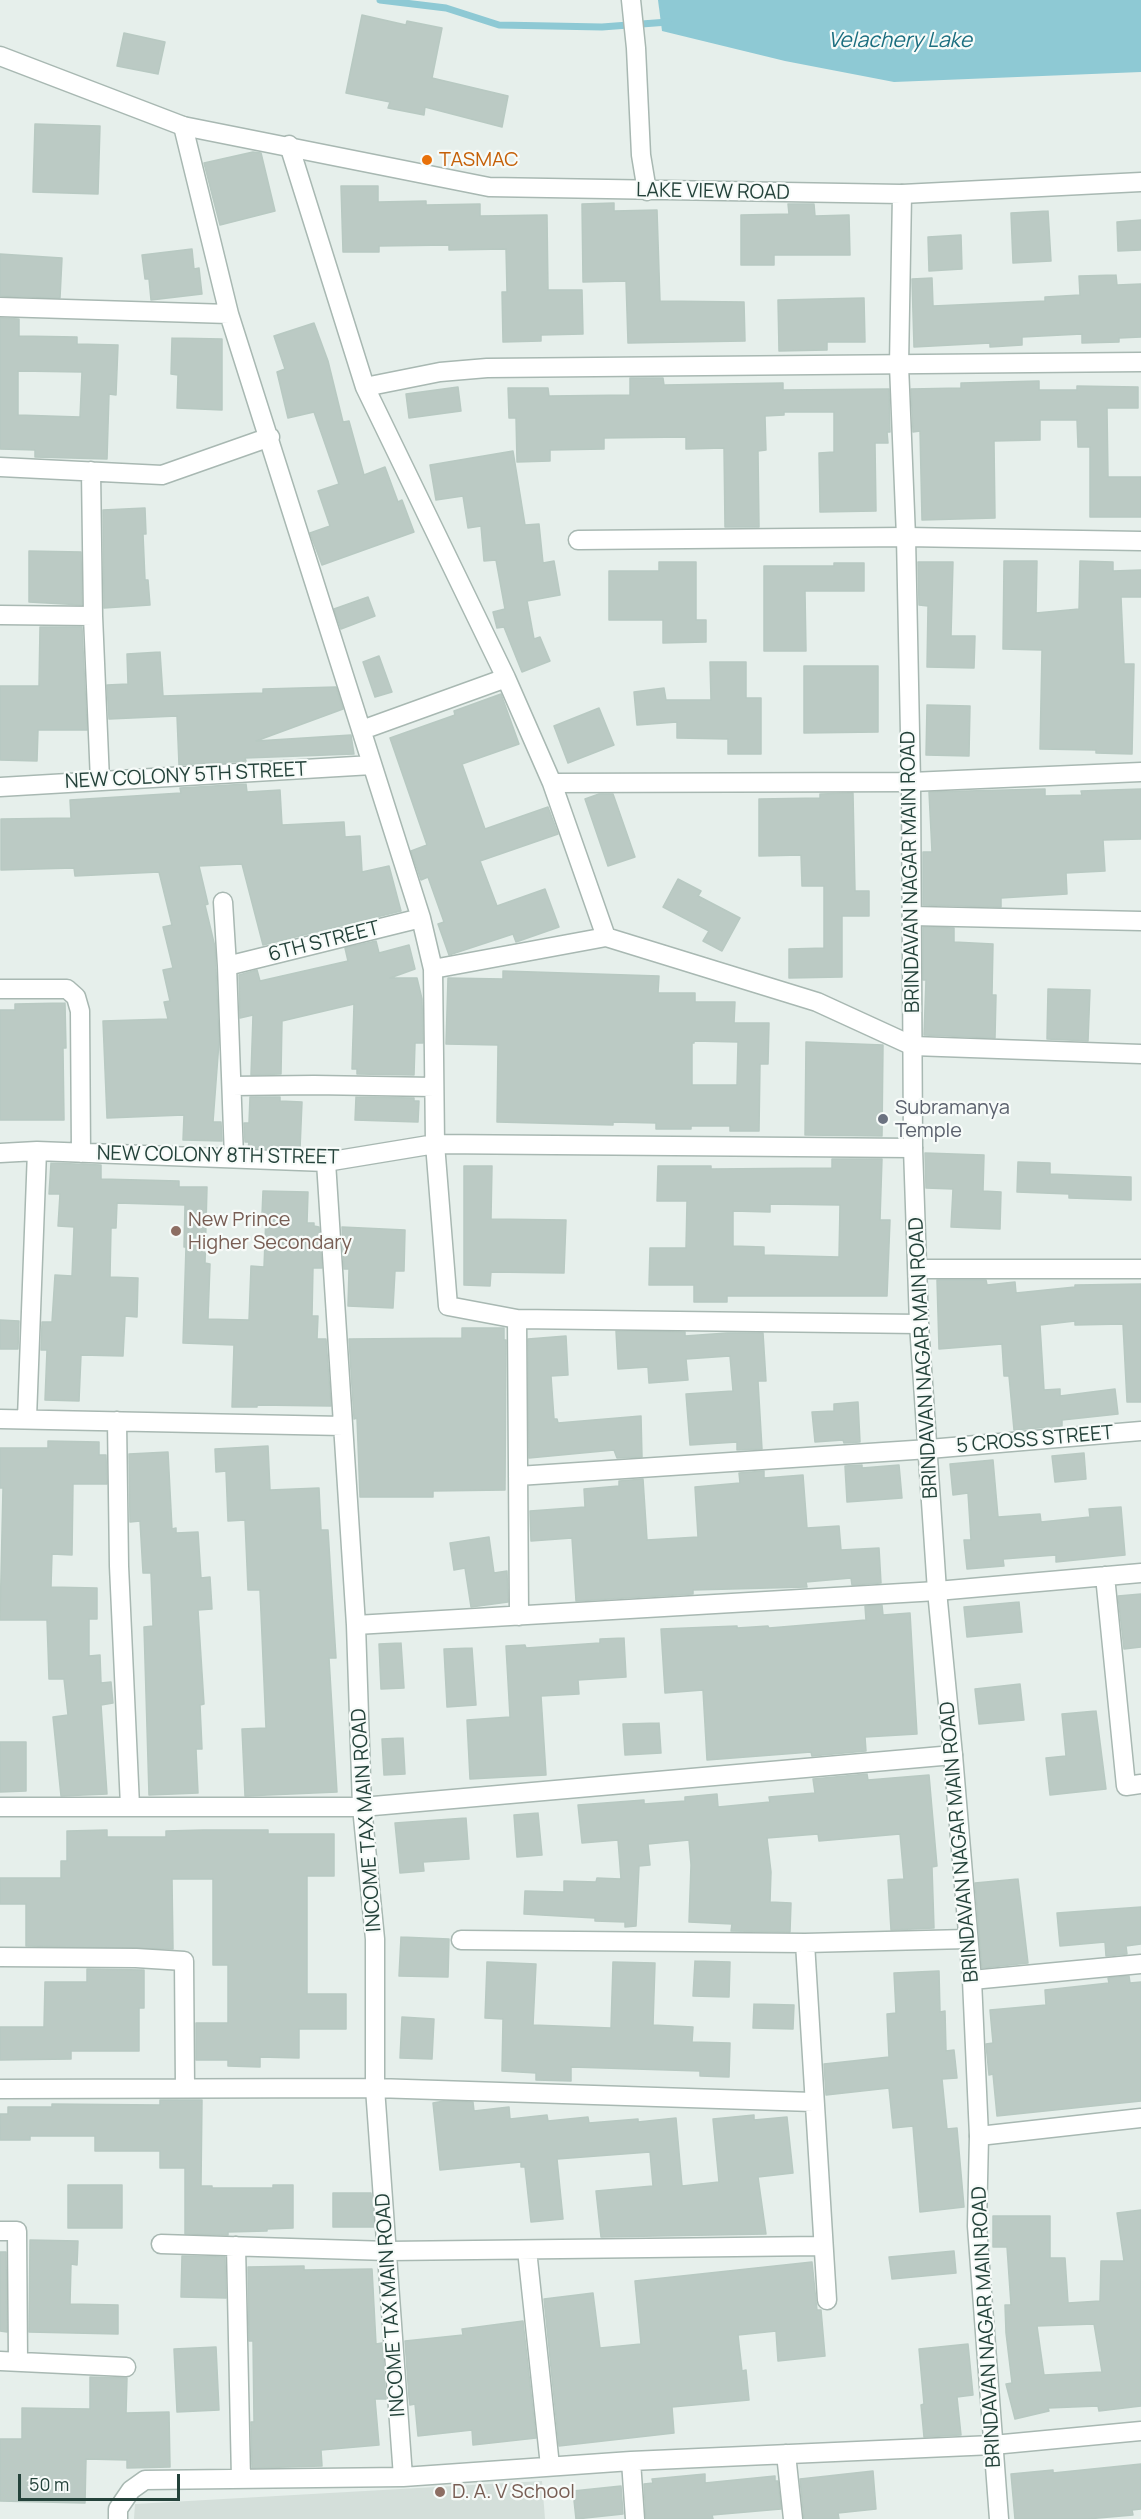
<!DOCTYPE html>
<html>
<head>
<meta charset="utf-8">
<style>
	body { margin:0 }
	#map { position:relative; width:1141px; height:2519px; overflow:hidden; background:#e6efeb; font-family:Manrope,sans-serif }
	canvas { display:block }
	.scale { position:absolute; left:18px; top:2474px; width:162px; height:27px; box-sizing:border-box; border:3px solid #24423a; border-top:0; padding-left:8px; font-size:18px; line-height:21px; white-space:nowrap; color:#24423a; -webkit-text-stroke:4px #f7fbf9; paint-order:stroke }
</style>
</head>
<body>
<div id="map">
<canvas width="1141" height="2519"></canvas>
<div class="scale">50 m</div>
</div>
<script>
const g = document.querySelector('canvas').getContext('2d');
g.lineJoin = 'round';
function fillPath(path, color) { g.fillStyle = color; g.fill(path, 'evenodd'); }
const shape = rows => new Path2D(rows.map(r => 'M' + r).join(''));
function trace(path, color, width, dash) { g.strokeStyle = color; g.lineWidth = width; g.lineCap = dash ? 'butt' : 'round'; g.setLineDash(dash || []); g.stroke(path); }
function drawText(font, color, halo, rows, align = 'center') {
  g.font = font + ' Manrope,sans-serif'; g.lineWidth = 4.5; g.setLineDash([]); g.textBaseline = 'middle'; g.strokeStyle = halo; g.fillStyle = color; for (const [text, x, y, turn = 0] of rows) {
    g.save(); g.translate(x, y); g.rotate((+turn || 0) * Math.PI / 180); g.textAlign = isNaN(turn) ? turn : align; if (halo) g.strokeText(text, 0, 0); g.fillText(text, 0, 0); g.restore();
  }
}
const built = shape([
	[542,2481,545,2519,134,2519,135,2504]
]);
const water = shape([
	[658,0,1141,0,1141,72,894,82,785,61,662,31]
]);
const stream = shape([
	[380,0,446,8,499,25,602,27,668,22]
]);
const building = shape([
	[362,15,406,25,407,21,442,28,432,78,508,96,502,127,425,107,424,115,388,108,390,102,346,93,362,15],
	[124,33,165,42,158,74,117,66,124,33],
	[35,124,100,126,98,194,33,192,35,124],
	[253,152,261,153,275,211,220,225,204,163,253,152],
	[341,186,378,186,378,202,426,201,426,205,480,204,480,216,547,215,548,290,582,290,583,334,541,335,541,341,503,342,502,292,507,292,506,249,449,250,449,245,379,246,379,252,343,252,341,186],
	[614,203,614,211,657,210,660,301,744,302,745,341,628,343,626,281,583,282,582,204,614,203],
	[788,204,814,204,815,216,849,215,850,255,774,255,774,265,741,265,741,215,789,214,788,204],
	[1048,211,1051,261,1013,263,1011,213,1048,211],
	[1141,220,1141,250,1118,251,1117,222,1141,220],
	[961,235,962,269,929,271,928,237,961,235],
	[192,249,194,269,199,268,202,294,151,300,149,279,145,279,142,255,192,249],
	[0,254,62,258,60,298,0,296,0,254],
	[1116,275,1117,285,1141,284,1141,337,1119,338,1119,342,1082,343,1082,334,1022,337,1022,345,990,347,990,343,914,347,912,279,932,278,933,306,1045,301,1045,297,1080,295,1079,276,1116,275],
	[864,298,865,342,827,342,827,350,779,351,778,300,864,298],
	[0,318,19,319,19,336,77,337,77,344,118,345,116,395,109,394,107,459,35,457,35,450,0,449,0,318],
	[18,371,82,372,80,417,18,415,18,371],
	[314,323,328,361,343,422,349,421,364,475,385,467,398,502,402,500,414,532,322,565,310,533,330,526,318,491,339,484,314,412,288,418,277,372,285,369,274,336,314,323],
	[172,338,222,339,222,410,177,408,178,375,171,374,172,338],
	[630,378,663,378,664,385,783,383,783,390,889,389,890,432,887,432,888,443,875,443,876,511,820,512,819,453,834,452,834,412,784,412,784,415,765,416,766,450,758,451,759,527,725,527,724,448,686,449,686,437,604,438,604,449,550,450,550,461,517,462,516,418,509,418,508,388,548,388,549,396,630,395,630,378],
	[1039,381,1039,390,1077,390,1077,386,1138,387,1138,408,1107,408,1108,477,1141,477,1141,517,1090,517,1090,447,1078,447,1077,420,1040,420,1040,440,994,441,995,518,922,520,920,431,913,432,911,389,961,388,961,383,1039,381],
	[458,387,461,411,409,418,406,394,458,387],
	[513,451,525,525,539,524,543,563,554,561,560,595,527,601,534,639,540,637,550,661,522,672,504,627,497,628,493,612,505,609,496,560,484,561,481,526,468,528,463,496,436,500,430,465,513,451],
	[145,508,146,534,143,534,145,580,148,580,150,605,104,608,103,510,145,508],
	[29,551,81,552,82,605,29,602,29,551],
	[1004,561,1037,561,1036,613,1079,609,1080,561,1113,562,1113,571,1141,570,1141,597,1121,597,1124,664,1134,664,1132,754,1096,753,1096,750,1040,749,1042,650,1003,649,1004,561],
	[659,562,696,562,696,620,706,620,706,642,663,643,663,620,609,620,609,571,659,571,659,562],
	[918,562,953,562,951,636,975,636,974,668,927,667,928,606,919,605,918,562],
	[834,563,864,563,864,591,805,591,806,651,764,651,764,566,834,566,834,563],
	[368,597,375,616,341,629,334,609,368,597],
	[40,627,82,627,87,730,38,730,37,761,0,760,0,686,39,686,40,627],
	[160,652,163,696,263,693,263,689,336,687,343,709,256,741,351,735,354,754,245,758,246,761,179,765,177,716,109,719,107,685,128,684,127,654,160,652],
	[379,656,392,692,375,697,363,662,379,656],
	[710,662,746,662,746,698,761,698,761,754,728,754,728,739,677,738,677,722,637,725,634,692,664,688,666,700,711,700,710,662],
	[804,666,878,666,878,732,804,733,804,666],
	[501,694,519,744,462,764,485,829,548,807,558,834,480,861,497,906,545,889,559,927,516,942,513,934,449,955,438,924,444,922,428,877,421,880,411,851,427,845,390,738,455,715,454,711,501,694],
	[927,705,970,706,969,756,926,755,927,705],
	[599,708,614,745,568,763,554,726,599,708],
	[246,784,247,792,280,790,282,825,344,822,345,837,360,836,362,872,389,866,401,911,263,945,242,864,199,866,208,904,205,905,215,947,219,1042,213,1122,221,1122,222,1141,183,1140,184,1115,107,1118,103,1021,168,1019,164,1002,170,1001,163,970,173,968,163,927,172,925,159,872,75,876,74,868,1,870,1,819,71,818,70,800,181,793,180,788,246,784],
	[1045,789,1045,796,1082,795,1081,791,1141,789,1141,839,1103,840,1105,871,1066,873,1067,894,1001,898,1001,907,923,905,923,852,932,852,929,792,1045,789],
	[853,793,855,891,869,891,869,916,842,916,842,977,789,978,789,949,824,948,824,886,802,886,801,855,759,856,759,799,820,798,820,794,853,793],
	[599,794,613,794,635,857,608,866,585,799,599,794],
	[678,879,701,891,698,896,740,918,722,951,703,941,709,931,663,907,678,879],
	[923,927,954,928,954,942,993,944,992,995,996,995,995,1038,924,1035,926,980,923,980,923,927],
	[376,941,379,953,409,945,415,969,390,978,417,978,422,999,423,1043,415,1043,414,1075,357,1074,357,1069,352,1069,354,1004,282,1021,281,1074,251,1075,253,1015,240,1018,239,975,257,970,260,981,348,961,345,948,376,941],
	[503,971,659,976,658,993,695,993,695,1002,735,1002,734,1023,769,1023,768,1064,760,1064,759,1131,730,1131,730,1126,691,1126,691,1129,656,1129,656,1123,613,1122,613,1125,497,1122,498,1045,446,1044,448,978,503,979,503,971],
	[694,1041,738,1042,737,1085,692,1085,692,1043,694,1043,694,1041],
	[1048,989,1090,990,1088,1041,1047,1039,1048,989],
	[65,1003,66,1048,63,1048,64,1120,0,1120,0,1010,15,1010,15,1004,65,1003],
	[806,1042,883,1045,882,1136,805,1135,806,1042],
	[250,1097,280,1097,280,1101,302,1102,300,1149,248,1148,249,1142,245,1142,244,1123,249,1123,250,1097],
	[356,1097,414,1098,414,1101,419,1101,418,1122,355,1120,356,1097],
	[925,1153,984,1155,983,1191,1001,1192,1000,1229,951,1227,953,1189,926,1188,925,1153],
	[832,1159,882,1159,880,1220,890,1220,887,1296,727,1296,727,1302,694,1302,694,1285,649,1285,650,1248,686,1248,687,1201,657,1201,658,1166,711,1166,711,1169,832,1168,832,1159],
	[770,1204,840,1205,839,1257,764,1255,764,1247,733,1246,733,1211,770,1212,770,1204],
	[1018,1162,1050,1163,1050,1174,1131,1177,1131,1200,1069,1198,1069,1194,1017,1192,1018,1162],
	[51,1163,101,1165,101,1179,179,1181,179,1187,207,1187,205,1263,210,1264,208,1319,249,1320,251,1266,264,1267,266,1215,262,1215,263,1191,308,1192,307,1223,314,1223,314,1226,319,1227,322,1268,313,1268,312,1316,318,1316,317,1339,326,1339,331,1406,257,1405,257,1407,232,1407,234,1345,183,1343,186,1247,184,1247,185,1205,117,1203,116,1228,111,1228,110,1277,138,1278,137,1317,125,1316,123,1356,81,1355,79,1401,45,1400,47,1350,41,1350,42,1322,52,1322,55,1275,72,1276,74,1227,58,1226,60,1194,49,1194,51,1163],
	[464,1166,492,1166,491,1219,566,1220,564,1273,491,1272,490,1286,464,1285,464,1166],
	[342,1227,405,1230,404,1271,395,1271,393,1308,348,1306,349,1269,344,1269,342,1227],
	[937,1280,986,1280,987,1285,1015,1282,1016,1293,1075,1287,1075,1285,1141,1284,1141,1402,1127,1402,1123,1324,1075,1325,1075,1321,1040,1325,1044,1390,1060,1389,1060,1396,1115,1389,1118,1414,1062,1420,1062,1426,1014,1430,1009,1376,1004,1376,1002,1344,939,1349,937,1280],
	[0,1320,19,1321,18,1349,0,1349,0,1320],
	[462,1328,504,1328,504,1340,506,1340,505,1490,433,1491,433,1497,360,1497,357,1418,354,1419,349,1339,462,1338,462,1328],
	[616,1331,685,1332,685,1336,727,1333,763,1333,766,1381,758,1381,762,1449,737,1450,737,1442,690,1445,686,1394,733,1391,730,1356,686,1359,688,1380,649,1383,648,1367,618,1369,616,1331],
	[566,1336,568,1375,551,1376,554,1419,557,1419,558,1423,641,1416,642,1457,617,1458,614,1450,529,1458,528,1339,566,1336],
	[858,1402,860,1442,844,1443,843,1440,815,1442,812,1412,834,1411,834,1404,858,1402],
	[48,1441,99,1442,99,1455,106,1455,107,1484,73,1484,72,1555,52,1554,51,1587,97,1588,97,1619,89,1619,89,1656,100,1655,101,1683,111,1682,113,1703,101,1705,107,1794,61,1796,53,1717,68,1715,64,1679,49,1679,47,1620,0,1620,3,1488,0,1488,0,1448,48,1448,48,1441],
	[268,1446,270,1490,319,1488,321,1530,328,1530,336,1658,329,1658,337,1792,245,1796,242,1729,266,1728,260,1590,248,1590,245,1520,228,1521,226,1471,216,1472,215,1449,268,1446],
	[168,1452,172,1529,176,1528,176,1533,198,1532,201,1578,210,1577,212,1609,198,1610,204,1704,200,1705,202,1749,196,1749,198,1793,149,1795,144,1627,153,1626,151,1573,143,1573,140,1521,130,1522,129,1454,168,1452],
	[1084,1453,1086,1479,1055,1482,1052,1456,1084,1453],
	[993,1460,998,1517,1040,1514,1041,1522,1090,1517,1089,1509,1121,1507,1125,1555,1056,1562,1056,1555,1003,1559,1004,1566,967,1569,964,1540,971,1540,968,1493,953,1495,950,1464,993,1460],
	[862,1465,862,1468,899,1465,902,1498,847,1502,845,1466,862,1465],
	[764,1471,764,1478,803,1475,807,1528,839,1526,841,1550,879,1548,881,1583,852,1585,851,1578,806,1582,807,1587,693,1590,693,1594,576,1601,572,1538,531,1541,530,1511,585,1507,584,1489,619,1486,619,1481,643,1479,647,1540,698,1537,695,1487,740,1483,739,1473,764,1471],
	[489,1537,494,1573,507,1571,508,1602,471,1607,465,1568,454,1570,450,1543,489,1537],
	[1141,1594,1141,1647,1124,1649,1118,1596,1141,1594],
	[1019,1602,1022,1632,967,1637,964,1607,1019,1602],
	[882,1605,883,1615,910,1613,917,1734,865,1737,866,1751,812,1756,811,1752,707,1760,703,1690,665,1693,661,1629,737,1626,737,1628,768,1626,769,1628,866,1620,865,1606,882,1605],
	[624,1638,626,1677,578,1680,579,1694,541,1696,546,1775,470,1779,467,1720,510,1717,506,1646,525,1645,526,1648,600,1643,600,1639,624,1638],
	[401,1643,404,1688,381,1689,379,1644,401,1643],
	[472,1648,476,1705,447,1707,444,1649,472,1648],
	[1020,1684,1024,1720,979,1724,975,1689,1020,1684],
	[1096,1711,1106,1789,1050,1795,1046,1758,1066,1756,1062,1714,1096,1711],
	[659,1723,661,1753,625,1755,623,1724,659,1723],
	[403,1738,405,1774,384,1775,382,1739,403,1738],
	[0,1742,26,1742,26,1791,0,1792,0,1742],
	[867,1774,868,1780,929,1775,937,1866,932,1867,934,1928,891,1930,888,1880,904,1879,900,1834,819,1841,818,1834,767,1838,771,1872,770,1902,791,1903,790,1932,731,1931,732,1924,689,1922,691,1865,689,1840,648,1844,650,1865,639,1866,636,1926,625,1927,625,1922,595,1921,595,1918,524,1914,525,1891,564,1892,564,1881,596,1882,597,1878,621,1879,618,1840,582,1843,578,1805,644,1800,644,1804,685,1801,685,1797,717,1794,718,1807,770,1802,769,1797,815,1793,813,1779,867,1774],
	[538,1813,542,1855,517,1857,514,1815,538,1813],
	[466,1818,469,1859,423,1862,424,1871,400,1873,395,1823,466,1818],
	[107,1830,107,1837,166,1837,166,1831,203,1830,268,1830,268,1834,334,1834,334,1876,307,1876,307,1994,346,1994,346,2029,299,2029,299,2058,260,2057,260,2067,228,2066,228,2060,196,2060,196,2023,228,2023,228,1965,213,1965,213,1879,172,1879,173,1949,26,1946,26,1904,0,1904,0,1878,61,1878,61,1861,67,1861,67,1831,107,1830],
	[1018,1879,1028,1963,982,1968,975,1883,1018,1879],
	[1141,1907,1141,1944,1126,1946,1127,1954,1106,1956,1105,1942,1060,1946,1057,1913,1141,1907],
	[401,1937,449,1939,448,1977,399,1976,401,1937],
	[695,1961,730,1962,729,1997,693,1996,695,1961],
	[487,1962,536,1964,533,2025,611,2028,613,1962,655,1963,653,2025,693,2027,692,2042,730,2043,729,2077,700,2076,700,2071,571,2067,571,2081,536,2080,536,2073,502,2071,503,2019,485,2018,487,1962],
	[87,1969,144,1970,144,2008,139,2008,139,2051,71,2051,71,2059,0,2060,0,2027,44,2027,45,1982,87,1982,87,1969],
	[939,1971,940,2012,945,2011,946,2051,954,2050,957,2078,942,2079,947,2129,957,2128,964,2207,920,2212,913,2126,893,2128,889,2088,826,2095,824,2064,889,2057,887,2014,896,2013,894,1973,939,1971],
	[1129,1976,1130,1983,1141,1982,1141,2101,997,2116,993,2074,989,2075,986,2044,993,2043,990,2010,1046,2005,1045,1990,1109,1983,1108,1978,1129,1976],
	[754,2004,794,2005,793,2029,753,2028,754,2004],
	[402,2017,434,2019,432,2059,400,2058,402,2017],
	[160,2100,202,2100,201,2186,212,2186,212,2188,273,2188,273,2185,293,2185,293,2228,267,2229,267,2231,228,2232,228,2235,185,2234,185,2168,160,2168,160,2151,95,2151,95,2136,30,2136,30,2140,0,2140,0,2114,8,2114,8,2107,52,2107,52,2104,160,2105,160,2100],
	[444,2101,473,2102,474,2111,509,2107,510,2119,547,2115,548,2121,588,2117,589,2123,638,2119,638,2122,676,2118,682,2186,719,2182,713,2119,754,2115,754,2120,787,2117,793,2173,758,2177,766,2234,601,2237,596,2191,653,2186,650,2152,557,2159,563,2219,531,2222,525,2167,521,2167,521,2162,440,2170,433,2103,444,2101],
	[68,2185,122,2185,122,2228,68,2228,68,2185],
	[333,2193,371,2193,374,2227,333,2227,333,2193],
	[1141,2210,1141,2406,1099,2411,1098,2406,1048,2408,1049,2411,1015,2419,1006,2384,1012,2383,1006,2333,1005,2305,1011,2305,1007,2247,993,2247,993,2216,1050,2216,1050,2258,1065,2258,1068,2303,1100,2301,1101,2261,1124,2261,1117,2213,1141,2210],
	[1094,2324,1102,2372,1044,2375,1037,2326,1094,2324],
	[30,2240,78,2241,77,2265,71,2264,70,2304,118,2305,118,2334,29,2332,30,2240],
	[954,2251,956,2273,892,2279,889,2257,954,2251],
	[0,2252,6,2252,7,2332,0,2331,0,2252],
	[182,2256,225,2257,226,2298,181,2297,182,2256],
	[812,2262,816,2301,817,2310,821,2310,825,2356,778,2361,776,2331,738,2335,742,2371,746,2370,749,2400,672,2407,674,2433,559,2446,544,2299,593,2293,600,2348,641,2344,635,2281,812,2262],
	[304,2266,304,2270,372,2269,376,2344,382,2343,386,2399,375,2399,379,2445,321,2450,322,2466,252,2468,251,2422,254,2422,253,2341,249,2341,248,2267,304,2266],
	[523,2321,536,2438,473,2445,472,2430,418,2436,415,2404,410,2405,409,2398,405,2341,463,2335,462,2329,523,2321],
	[968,2344,973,2395,957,2397,961,2435,924,2437,921,2405,924,2404,919,2349,968,2344],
	[216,2347,219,2410,177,2412,174,2349,216,2347],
	[90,2377,127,2378,126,2413,169,2412,170,2467,127,2468,127,2460,86,2459,85,2503,0,2501,0,2439,22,2439,22,2408,90,2409,90,2377],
	[1141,2464,1141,2509,1132,2510,1133,2515,1087,2519,1015,2519,1011,2474,1053,2470,1053,2473,1141,2464],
	[873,2471,876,2509,838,2513,839,2519,804,2519,800,2479,873,2471],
	[705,2474,705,2483,775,2476,775,2481,778,2481,781,2509,712,2515,713,2519,646,2519,644,2484,653,2483,652,2479,705,2474],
	[621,2486,623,2514,576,2519,573,2491,621,2486]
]);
const minor = shape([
	[183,126,229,314,421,918,433,969,435,1144,448,1306,517,1319,919,1324],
	[289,145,365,387,506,678,552,783,606,937,817,1002,913,1046,1141,1054],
	[902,194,1141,182],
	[0,307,229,314],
	[365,387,440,372,487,368,1141,362],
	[0,467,162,475,270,437],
	[91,471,93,616,100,781],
	[578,540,906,537,1141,541],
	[0,615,93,616],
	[362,730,506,678],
	[552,783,911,782,1141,772],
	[0,787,372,765],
	[223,902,227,966],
	[912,916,1141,921],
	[433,969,606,937],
	[0,989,67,989,76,997,80,1011,81,1153],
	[232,1086,314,1085,434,1087],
	[0,1153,37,1151,326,1162,435,1144,913,1148],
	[234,1158,227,966,421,918],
	[326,1162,356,1625,362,1807,375,1939,375,2088,403,2477],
	[918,1269,1141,1269],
	[517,1319,519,1616],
	[27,1418,37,1151],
	[0,1419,343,1426],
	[117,1421,119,1566,130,1806],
	[518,1476,929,1449,1141,1431],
	[1105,1576,1126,1786,1141,1784],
	[356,1625,937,1591,1141,1573],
	[0,1807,362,1807,953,1755],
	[461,1940,805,1943,967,1939],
	[805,1943,827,2300],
	[0,1957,136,1958,184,1961,185,2088],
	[972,1980,1141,1964],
	[0,2089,375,2088,813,2102],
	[979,2136,1141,2118],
	[0,2231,17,2231,18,2361],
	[161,2244,388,2251,822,2246],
	[236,2246,241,2479],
	[527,2250,550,2466],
	[0,2361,126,2367],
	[786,2454,793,2519],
	[631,2461,635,2519],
	[118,2519,118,2509,131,2490,145,2480,403,2477,631,2461,993,2445,1141,2431]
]);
const tertiary = shape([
	[631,0,636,48,641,155,647,191],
	[0,56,183,126,489,187,902,194,899,365,906,537,911,782,913,1148,919,1324,937,1591,953,1755,972,1980,979,2136,977,2226,999,2519]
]);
const markers = [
	[427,160,6,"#e8710a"],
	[883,1119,6,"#6b7280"],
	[176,1231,6,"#8d6e63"],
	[440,2492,6,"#8d6e63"]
];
const foodNames = [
	["TASMAC",439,160]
];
const streetNames = [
	["LAKE VIEW ROAD",713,192,1],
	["NEW COLONY 5TH STREET",186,776,-3],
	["BRINDAVAN NAGAR MAIN ROAD",911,872,-91],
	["6TH STREET",324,942,-14],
	["NEW COLONY 8TH STREET",218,1156,1],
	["BRINDAVAN NAGAR MAIN ROAD",924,1358,-93],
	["5 CROSS STREET",1035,1440,-5],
	["INCOME TAX MAIN ROAD",367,1820,-94],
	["BRINDAVAN NAGAR MAIN ROAD",960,1842,-95],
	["INCOME TAX MAIN ROAD",391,2305,-94],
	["BRINDAVAN NAGAR MAIN ROAD",987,2327,-93]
];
const worshipNames = [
	["Subramanya",895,1108],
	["Temple",895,1131]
];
const educationNames = [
	["New Prince",188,1220],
	["Higher Secondary",188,1243],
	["D. A. V School",452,2492]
];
const waterNames = [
	["Velachery Lake",900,41]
];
fillPath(built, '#d4dfda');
fillPath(water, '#8ec9d4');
trace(stream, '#8ec9d4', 7);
fillPath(building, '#bbcac4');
trace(building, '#b8c9c2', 1.5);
trace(minor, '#a8b8b2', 21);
trace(tertiary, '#a8b8b2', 21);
trace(minor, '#fff', 18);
trace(tertiary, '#fff', 18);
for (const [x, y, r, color] of markers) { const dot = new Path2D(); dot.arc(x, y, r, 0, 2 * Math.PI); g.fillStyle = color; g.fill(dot); trace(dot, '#f7fbf9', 2); }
drawText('20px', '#c56008', '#f7fbf9', foodNames, 'left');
drawText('20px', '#24423a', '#f7fbf9', streetNames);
drawText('20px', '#5b616d', '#f7fbf9', worshipNames, 'left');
drawText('20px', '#785e54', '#f7fbf9', educationNames, 'left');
drawText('italic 21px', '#1c6f80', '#f7fbf9', waterNames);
</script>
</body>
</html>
